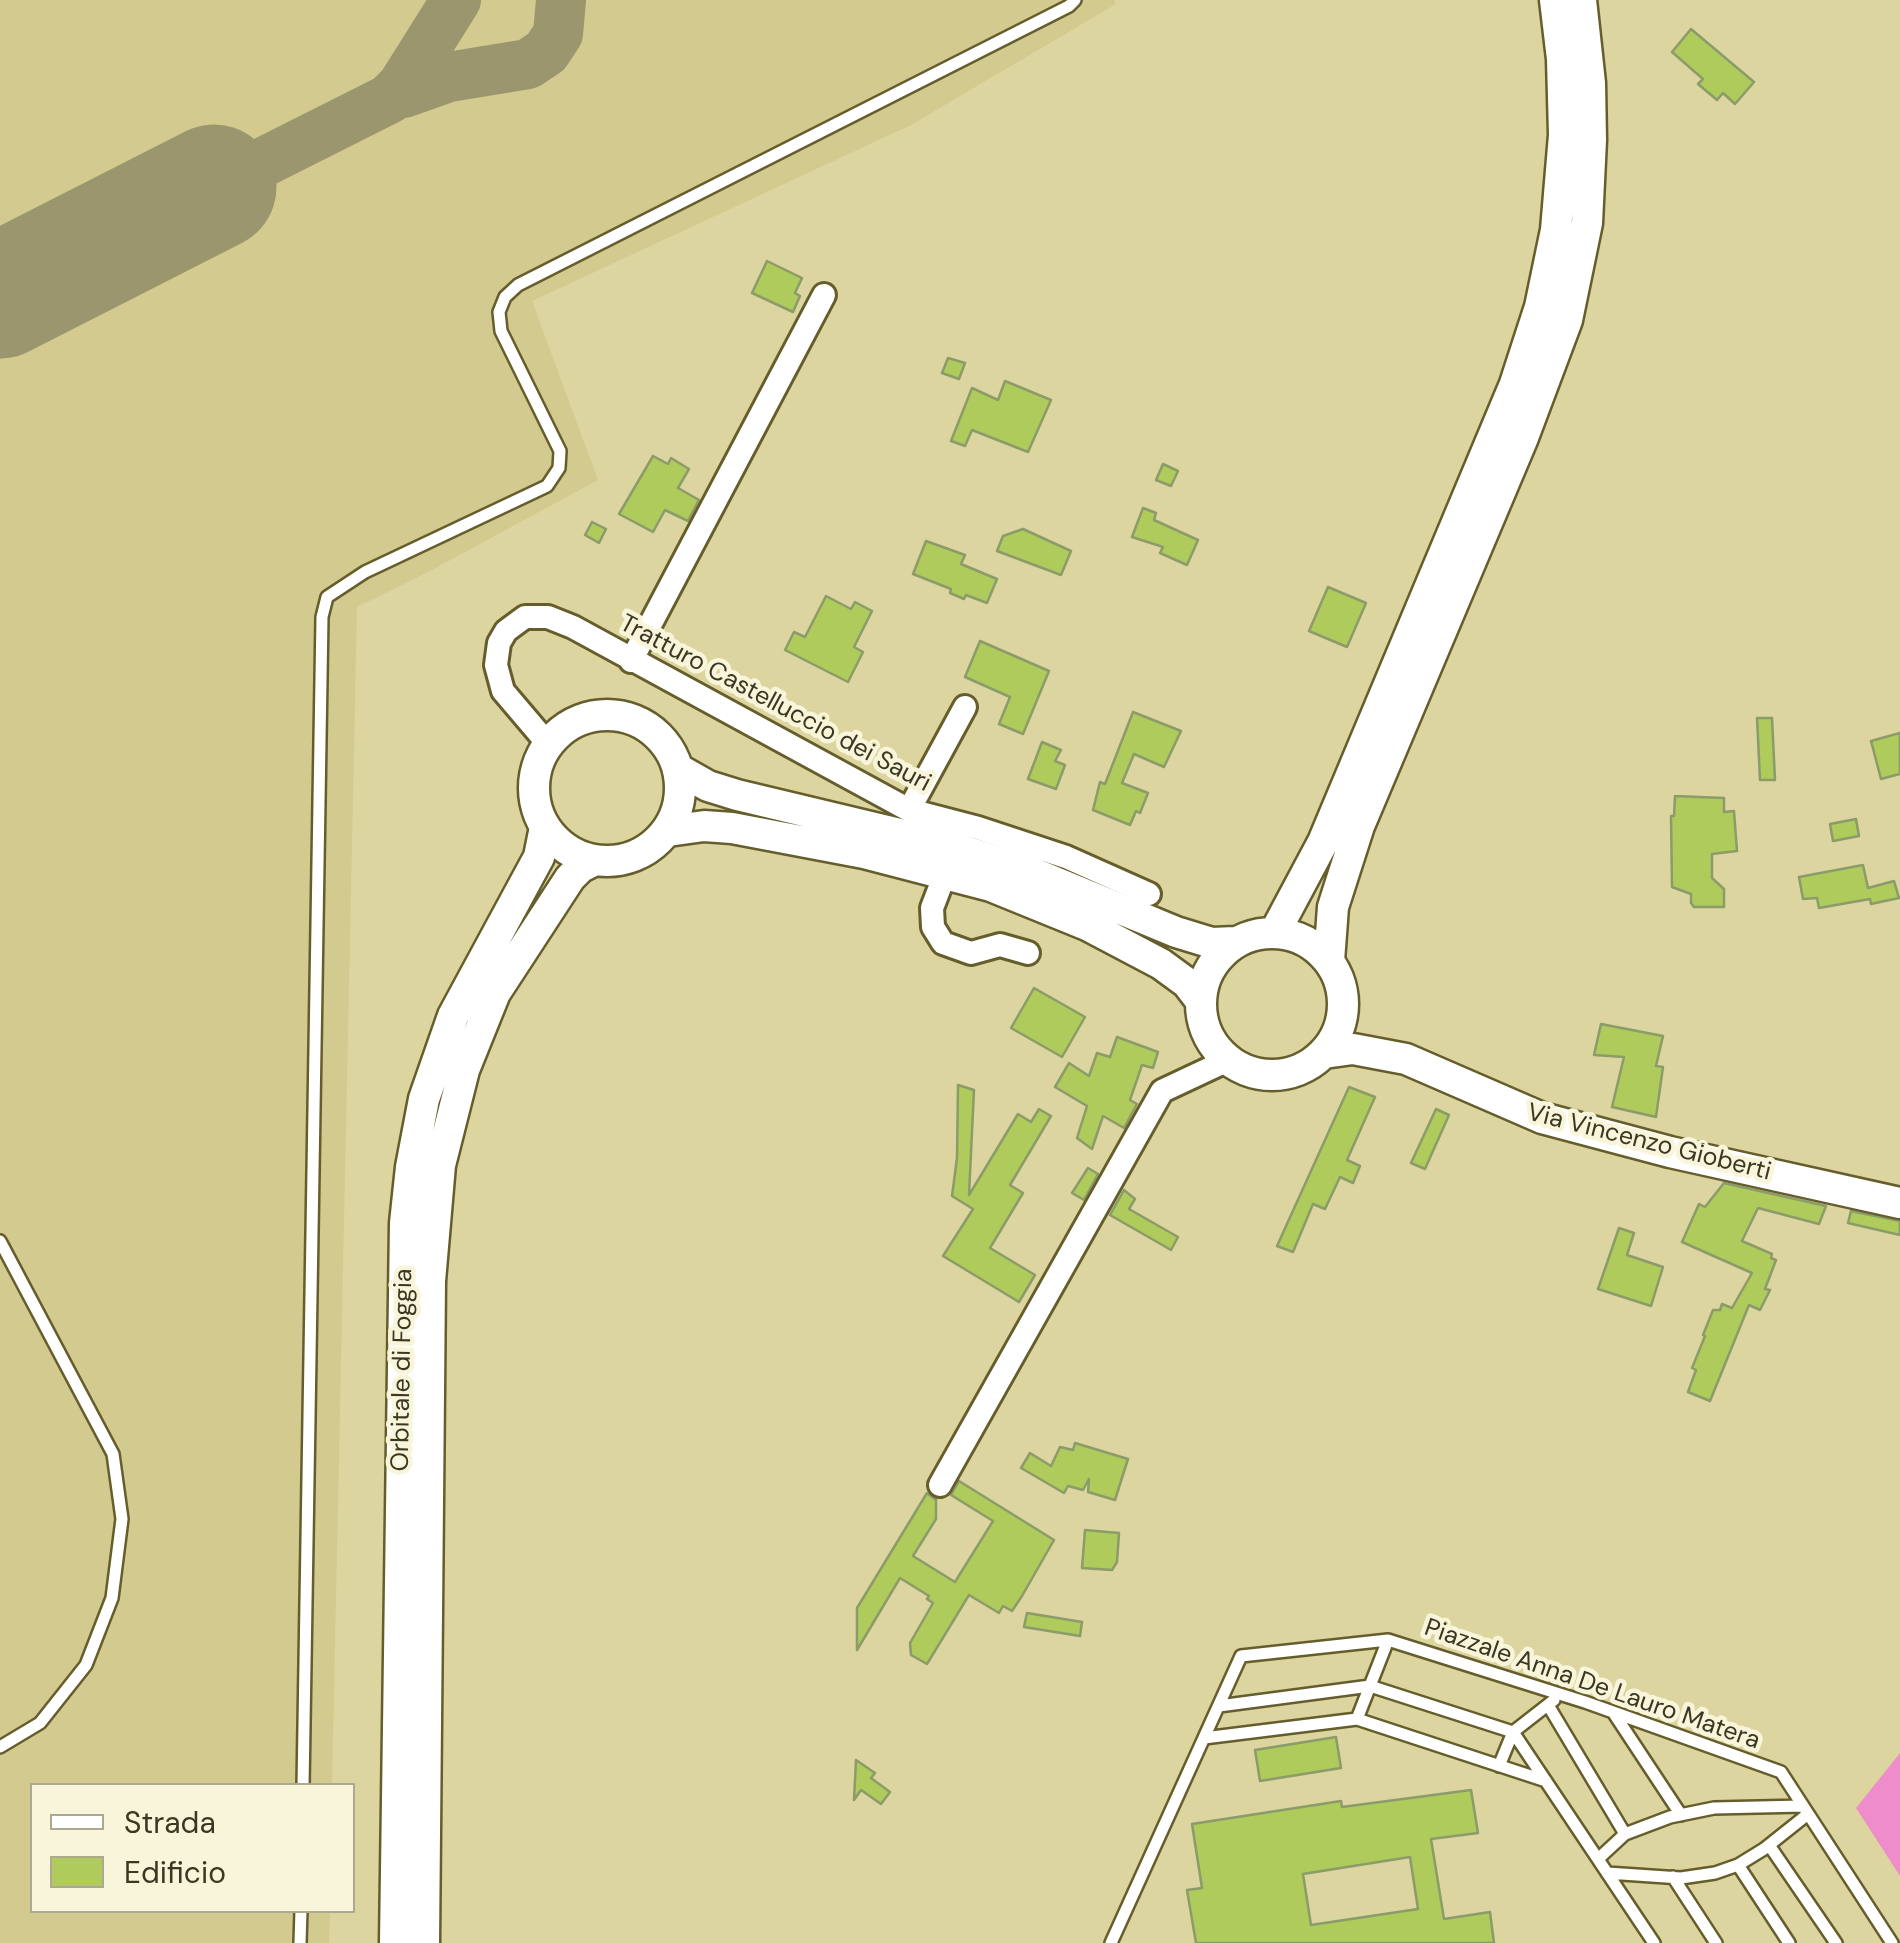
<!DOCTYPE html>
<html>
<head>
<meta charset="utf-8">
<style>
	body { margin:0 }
	#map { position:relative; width:1900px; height:1943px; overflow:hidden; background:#dcd59f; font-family:"DM Sans",sans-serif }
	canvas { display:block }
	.legend { position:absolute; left:30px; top:1783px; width:325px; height:130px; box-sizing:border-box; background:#f8f5da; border:2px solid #aca990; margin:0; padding:12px 18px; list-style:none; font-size:30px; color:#3a3722 }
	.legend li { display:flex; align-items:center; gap:20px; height:50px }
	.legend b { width:50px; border:2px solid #aca990 }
</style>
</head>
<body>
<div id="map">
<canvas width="1900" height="1943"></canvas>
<ul class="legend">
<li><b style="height:12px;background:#fff"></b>Strada</li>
<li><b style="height:28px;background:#aecb5b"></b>Edificio</li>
</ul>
</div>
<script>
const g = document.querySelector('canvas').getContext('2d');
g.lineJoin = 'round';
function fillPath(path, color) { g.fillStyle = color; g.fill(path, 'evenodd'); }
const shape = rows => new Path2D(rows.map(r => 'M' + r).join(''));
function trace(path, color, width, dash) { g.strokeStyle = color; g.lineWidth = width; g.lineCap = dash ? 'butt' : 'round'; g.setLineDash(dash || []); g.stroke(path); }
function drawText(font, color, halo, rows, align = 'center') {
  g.font = font + ' "DM Sans",sans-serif'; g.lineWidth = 9; g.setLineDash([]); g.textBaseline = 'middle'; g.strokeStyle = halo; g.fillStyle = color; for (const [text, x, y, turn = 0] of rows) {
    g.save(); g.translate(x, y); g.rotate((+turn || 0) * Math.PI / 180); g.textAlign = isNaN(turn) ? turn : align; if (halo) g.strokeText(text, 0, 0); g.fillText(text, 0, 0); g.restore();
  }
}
const built = shape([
	[0,0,1114,0,1116,4,911,125,532,301,598,480,430,571,357,607,332,1785,32,1786,32,1910,330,1911,329,1943,0,1943]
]);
const green = shape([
	[1900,1753,1900,1876,1856,1808]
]);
const taxiway = shape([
	[404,93,449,77,528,64,546,52,558,34,561,0],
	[214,187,389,99,402,86,456,0]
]);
const runway = shape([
	[0,296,214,187]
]);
const building = shape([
	[1691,29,1754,82,1735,104,1723,93,1717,100,1698,84,1703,79,1672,52,1691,29],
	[767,261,802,278,795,293,800,296,793,312,752,293,767,261],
	[948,358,965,363,959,379,942,373,948,358],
	[1005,381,1051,400,1028,452,972,430,965,446,951,441,972,388,998,400,1005,381],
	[653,456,668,464,671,458,689,469,678,488,699,500,688,521,665,510,653,532,619,514,653,456],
	[1163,464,1178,471,1171,486,1156,480,1163,464],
	[1143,508,1156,513,1154,520,1198,540,1187,565,1160,553,1163,547,1132,537,1143,508],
	[592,522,606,529,599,543,585,535,592,522],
	[1023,529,1071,551,1061,575,997,551,1003,536,1023,529],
	[926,541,965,555,961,564,997,579,987,603,966,595,964,599,950,593,951,589,913,574,926,541],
	[1328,587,1366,603,1347,647,1309,631,1328,587],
	[826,596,851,609,855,602,872,611,854,647,863,652,848,682,785,650,794,632,805,637,826,596],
	[980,641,1049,671,1023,734,999,724,1010,697,965,677,980,641],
	[1133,712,1181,731,1164,767,1134,754,1122,783,1148,793,1140,813,1136,811,1130,825,1093,810,1100,782,1105,784,1133,712],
	[1757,718,1772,718,1775,780,1760,780,1757,718],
	[1900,733,1900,774,1881,779,1871,741,1900,733],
	[1042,742,1061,750,1055,761,1065,765,1056,789,1028,779,1042,742],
	[1675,796,1724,798,1724,812,1734,811,1737,851,1712,854,1712,878,1724,889,1724,907,1694,907,1691,903,1691,894,1672,887,1671,816,1674,816,1675,796],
	[1856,819,1859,836,1833,841,1830,824,1856,819],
	[1863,865,1868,888,1894,881,1899,898,1871,904,1870,899,1819,908,1817,898,1803,899,1799,877,1863,865],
	[1034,988,1085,1017,1062,1057,1011,1028,1034,988],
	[1601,1024,1663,1036,1656,1066,1663,1067,1656,1117,1612,1107,1624,1057,1594,1055,1601,1024],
	[1117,1037,1158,1052,1153,1068,1142,1065,1130,1100,1137,1104,1124,1128,1103,1116,1092,1149,1077,1138,1087,1106,1055,1087,1069,1063,1089,1076,1097,1053,1110,1057,1117,1037],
	[958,1085,974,1090,969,1195,1018,1114,1031,1122,1039,1109,1051,1116,1010,1185,1023,1193,990,1248,1035,1275,1019,1302,943,1256,973,1209,952,1196,957,1158,958,1085],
	[1349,1087,1375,1097,1347,1160,1360,1166,1353,1183,1340,1177,1325,1209,1313,1204,1293,1252,1277,1246,1349,1087],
	[1436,1109,1449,1115,1425,1169,1411,1163,1436,1109],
	[1088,1168,1098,1174,1084,1200,1072,1193,1088,1168],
	[1724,1183,1826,1206,1819,1224,1758,1208,1742,1241,1772,1254,1771,1258,1776,1260,1765,1289,1770,1290,1760,1310,1749,1305,1710,1401,1688,1392,1696,1370,1692,1368,1705,1336,1703,1335,1713,1310,1720,1310,1722,1304,1732,1308,1752,1273,1682,1242,1699,1204,1705,1207,1724,1183],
	[1124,1190,1135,1199,1129,1209,1178,1237,1171,1250,1110,1215,1124,1190],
	[1851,1211,1900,1221,1900,1235,1848,1223,1851,1211],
	[1619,1228,1634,1233,1627,1255,1663,1267,1651,1306,1598,1289,1619,1228],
	[1075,1443,1128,1459,1115,1500,1088,1492,1089,1479,1083,1490,1068,1486,1064,1493,1021,1468,1030,1453,1051,1466,1060,1447,1073,1450,1075,1443],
	[959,1481,1054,1540,1022,1596,1012,1611,1003,1606,999,1613,969,1595,927,1664,911,1655,910,1643,933,1603,927,1599,929,1596,900,1578,857,1650,857,1608,927,1493,936,1500,936,1519,913,1556,955,1582,993,1521,951,1495,959,1481],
	[1085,1530,1119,1533,1117,1562,1112,1570,1082,1568,1085,1530],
	[1027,1613,1082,1622,1080,1636,1024,1627,1027,1613],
	[1336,1737,1341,1768,1260,1781,1255,1750,1336,1737],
	[856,1760,875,1773,871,1778,890,1792,881,1804,861,1790,854,1800,856,1760],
	[1471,1790,1478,1833,1431,1839,1444,1919,1490,1912,1494,1943,1196,1943,1187,1890,1202,1888,1192,1824,1341,1801,1342,1807,1471,1790],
	[1410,1857,1418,1909,1311,1925,1303,1874,1410,1857]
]);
const service = shape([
	[0,1241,113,1454,122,1519,112,1598,86,1665,40,1723,0,1747],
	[1548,1705,1625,1834],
	[1219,1706,1370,1686,1513,1732,1654,1943],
	[1613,1712,1681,1815],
	[1357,1719,1388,1640],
	[1204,1738,1357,1719,1546,1781],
	[1499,1766,1513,1732,1554,1700],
	[303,1786,322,617,327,597,365,572,547,486,559,468,560,451,501,331,499,312,505,297,518,285,1069,6,1075,0],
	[1769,1845,1836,1943],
	[1598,1859,1625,1834,1670,1817,1714,1808,1803,1806],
	[1738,1865,1789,1943],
	[1607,1873,1681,1878,1715,1873,1738,1865,1764,1849,1808,1814],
	[1673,1877,1716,1943],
	[300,1943,301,1910],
	[1111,1943,1241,1656,1388,1640,1585,1702,1781,1772,1892,1943]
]);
const minor = shape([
	[631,661,824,295],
	[548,744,503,691,496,665,499,643,506,631,525,617,548,617,573,627,909,810,978,828,1066,857,1149,894],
	[909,810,965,707],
	[945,874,932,908,933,927,943,943,971,953,1000,945,1028,953],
	[940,1485,1162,1091,1228,1060]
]);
const secondary = shape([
	'534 788a73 73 0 1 1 146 0a73 73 0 1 1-146 0Z',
	[678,769,708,786,737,795,942,844,1026,870,1176,932,1212,943,1235,942],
	[668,831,704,826,732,828,864,853,991,886,1087,925,1161,964,1187,983,1200,1000],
	[1275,932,1323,842,1515,384,1540,307,1556,230,1564,135,1562,59,1555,0],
	'1201 1004a71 71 0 1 1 142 0a71 71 0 1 1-142 0Z',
	[1329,961,1333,907,1359,826,1522,440,1567,320,1587,223,1591,140,1590,83,1581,0],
	[1324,1053,1353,1049,1406,1059,1542,1118,1670,1152,1900,1203],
	[395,1943,405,1223,411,1167,424,1099,453,1016,539,857,545,827],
	[424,1943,430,1281,440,1165,464,1070,495,993,570,878,581,867,595,860]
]);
const streetNames = [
	["Tratturo Castelluccio dei Sauri",775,704,28],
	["Via Vincenzo Gioberti",1649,1143,14],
	["Orbitale di Foggia",403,1370,-89],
	["Piazzale Anna De Lauro Matera",1592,1685,19]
];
fillPath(built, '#d2ca8e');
fillPath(green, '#ef8dcc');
trace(taxiway, '#9b966d', 50);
trace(runway, '#9b966d', 125);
fillPath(building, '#aecb5b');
trace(building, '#8c9b6a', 2.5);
trace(service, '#655e2c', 16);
trace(minor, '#655e2c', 28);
trace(secondary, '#655e2c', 35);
trace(service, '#fff', 11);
trace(minor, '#fff', 22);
trace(secondary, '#fff', 30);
drawText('25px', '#3a3722', '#f8f5da', streetNames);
</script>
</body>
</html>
